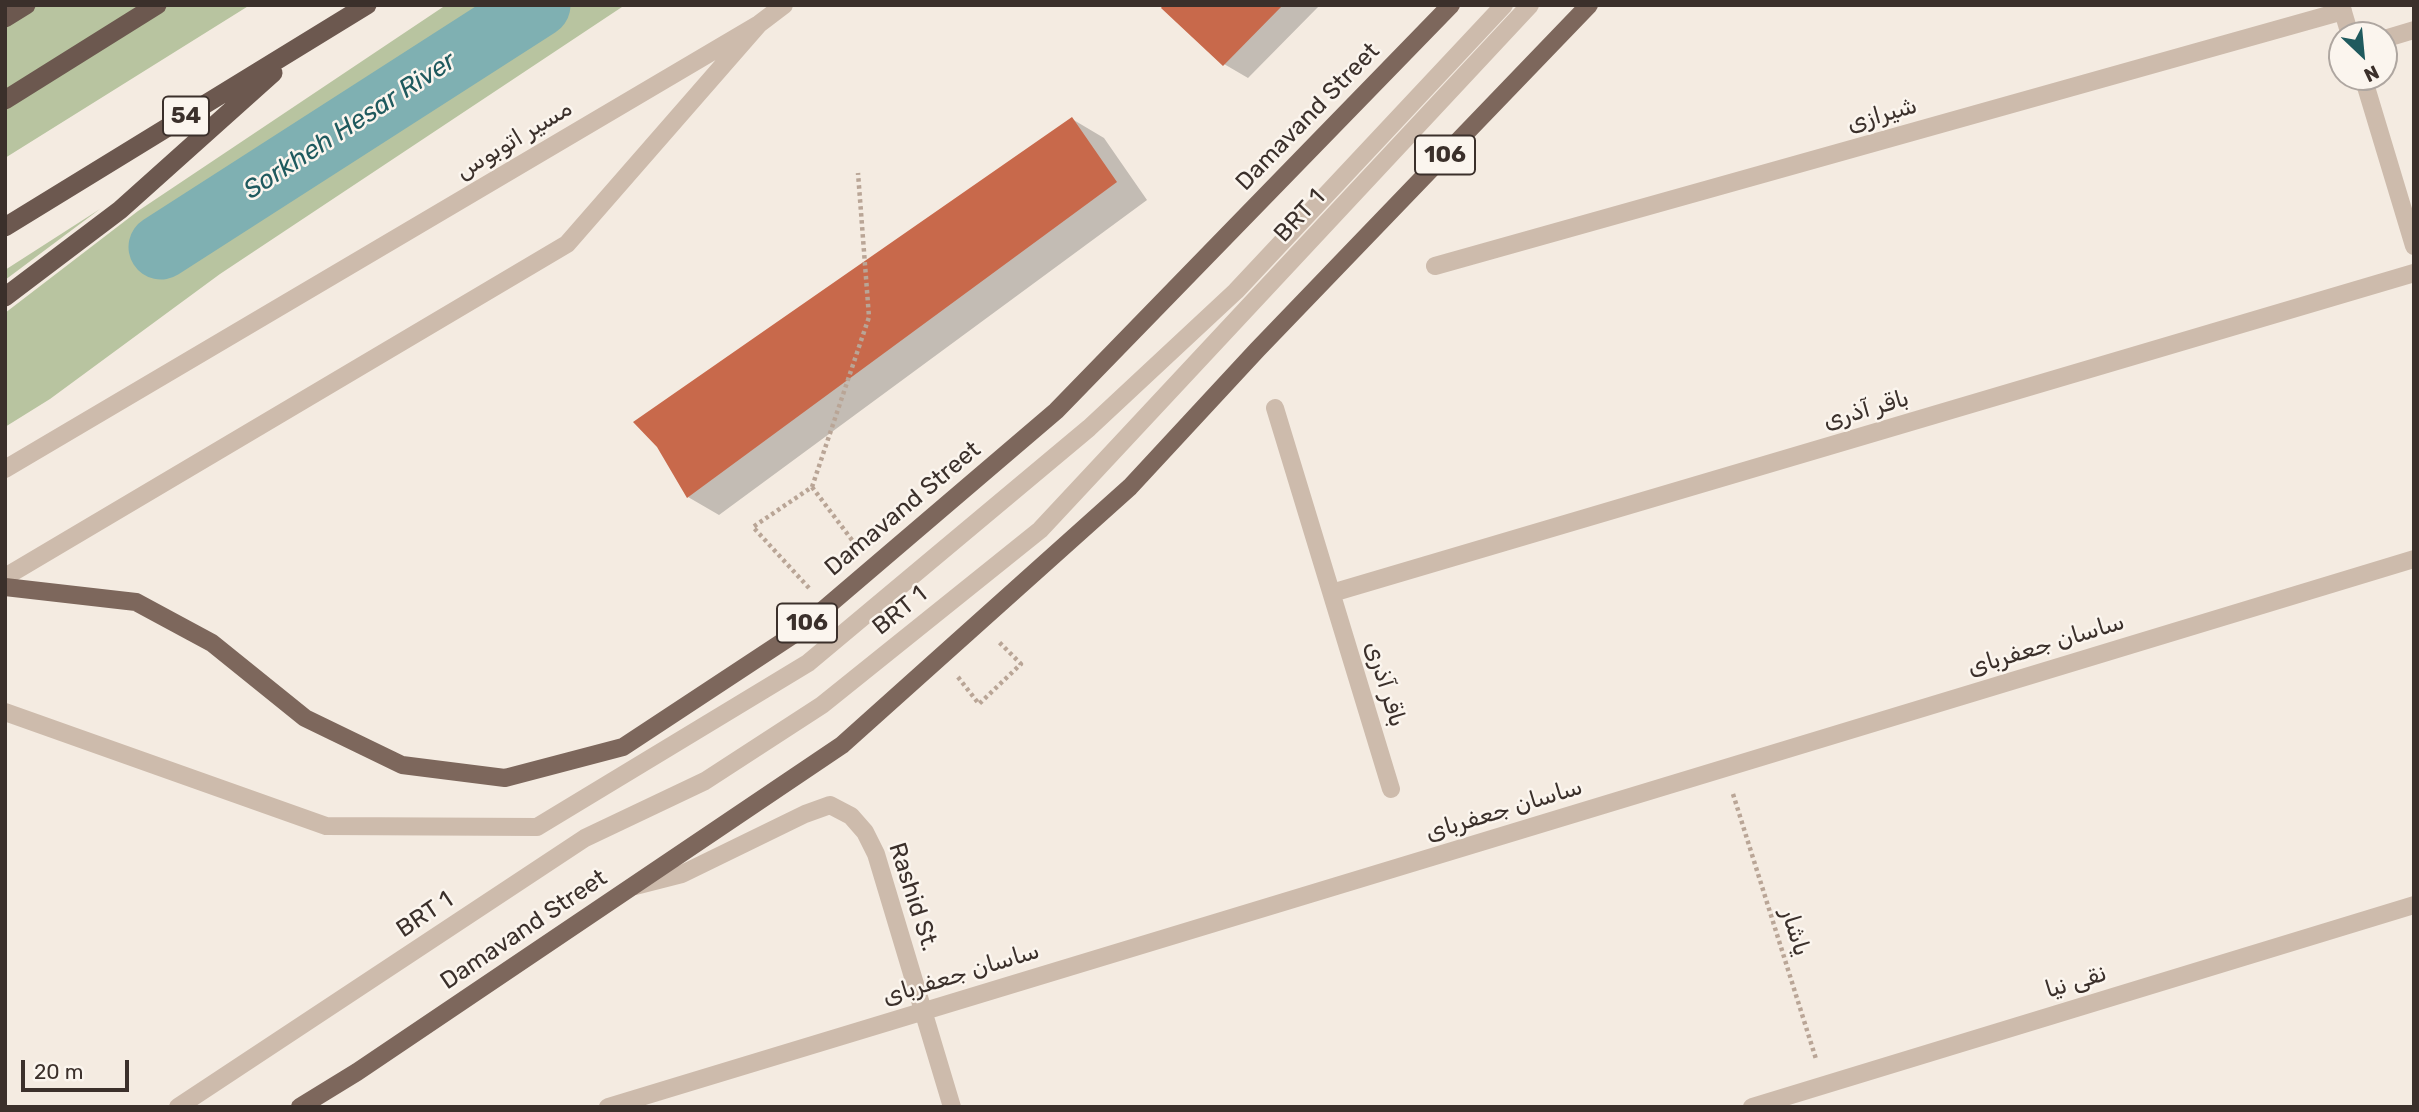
<!DOCTYPE html>
<html>
<head>
<meta charset="utf-8">
<style>
	body { margin:0 }
	#map { position:relative; width:2419px; height:1112px; overflow:hidden; background:#f4ebe1; font-family:Rubik,sans-serif }
	canvas { display:block }
	.frame { position:absolute; inset:0; border:7px solid #3b302b; pointer-events:none }
	.north { position:absolute; left:2328px; top:21px; width:70px; height:70px; box-sizing:border-box; background:#fbf5ee; border:2px solid #aea6a0; border-radius:50%; rotate:154deg; font-size:19px; font-weight:700; line-height:28px; text-align:center; color:#3b302b }
	.north::after { content:''; display:block; margin:auto; width:24px; height:32px; background:#1f5a5e; clip-path:polygon(50% 0,100% 100%,50% 72%,0 100%) }
	.scale { position:absolute; left:21px; top:1060px; width:108px; height:32px; box-sizing:border-box; border:4px solid #3b302b; border-top:0; padding-left:9px; font-size:21px; line-height:24px; white-space:nowrap; color:#3b302b; -webkit-text-stroke:5px #fbf5ee; paint-order:stroke }
</style>
</head>
<body>
<div id="map">
<canvas width="2419" height="1112"></canvas>
<div class="frame"></div>
<div class="north">N</div>
<div class="scale">20 m</div>
</div>
<script>
const g = document.querySelector('canvas').getContext('2d');
g.lineJoin = 'round';
function fillPath(path, color) { g.fillStyle = color; g.fill(path, 'evenodd'); }
const shape = rows => new Path2D(rows.map(r => 'M' + r).join(''));
function trace(path, color, width, dash) { g.strokeStyle = color; g.lineWidth = width; g.lineCap = dash ? 'butt' : 'round'; g.setLineDash(dash || []); g.stroke(path); }
function drawText(font, color, halo, rows, align = 'center') {
  g.font = font + ' Rubik,Vazirmatn,sans-serif'; g.lineWidth = 5; g.setLineDash([]); g.textBaseline = 'middle'; g.strokeStyle = halo; g.fillStyle = color; for (const [text, x, y, turn = 0] of rows) {
    g.save(); g.translate(x, y); g.rotate((+turn || 0) * Math.PI / 180); g.textAlign = isNaN(turn) ? turn : align; if (halo) g.strokeText(text, 0, 0); g.fillText(text, 0, 0); g.restore();
  }
}
const green = shape([
	[5,5,250,5,5,158],
	[446,5,625,5,220,274,50,399,5,427,5,313,138,211],
	[100,209,5,280,5,270]
]);
const shadow = shape([
	[1166,5,1320,5,1248,78,1224,64],
	[1072,119,1104,138,1147,200,719,515,688,497]
]);
const river = shape([
	[161,247,538,5]
]);
const building = shape([
	[1163,5,1283,5,1223,66,1161,8],
	[1072,117,1117,182,687,498,657,447,633,422]
]);
const path = shape([
	[812,487,858,548],
	[809,588,753,527,812,487,869,317,858,173],
	[958,677,979,704,1021,664,999,642],
	[1733,794,1816,1059]
]);
const service = shape([
	[5,469,759,24,784,5],
	[5,577,567,244,759,24],
	[5,712,326,826,537,827,808,663,1089,428,1236,291,1504,5],
	[178,1107,585,838,705,781,822,705,1040,530,1530,5]
]);
const minor = shape([
	[2341,5,2350,35],
	[2384,39,2414,30],
	[2363,77,2414,246],
	[1435,266,2343,11],
	[1275,408,1391,789],
	[1332,593,2414,273],
	[635,886,682,874,805,814,830,805,851,816,865,832,876,854,952,1107],
	[608,1107,2414,559],
	[1752,1107,2414,905]
]);
const primary = shape([
	[5,587,136,602,212,643,305,718,402,765,505,778,623,747,796,633,1056,411,1451,5],
	[300,1107,357,1072,842,745,1130,487,1257,350,1589,5]
]);
const trunk = shape([
	[5,18,26,5],
	[5,100,157,5],
	[5,227,367,5],
	[5,297,120,210,273,73]
]);
const shields = [
	[186,116,46],
	[1445,155,60],
	[807,623,60]
];
const shieldNames = [
	["54",186,116],
	["106",1445,155],
	["106",807,623]
];
const streetNames = [
	["شیرازی",1882,115,-16],
	["Damavand Street",1308,117,-46],
	["مسیر اتوبوس",514,140,-31],
	["BRT 1",1300,216,-47],
	["باقر آذری",1866,410,-16],
	["Damavand Street",903,509,-40],
	["BRT 1",900,611,-39],
	["ساسان جعفربای",2046,645,-17],
	["باقر آذری",1385,684,73],
	["ساسان جعفربای",1504,810,-17],
	["Rashid St.",913,897,72],
	["BRT 1",425,915,-34],
	["Damavand Street",524,930,-34],
	["یاشار",1795,932,73],
	["ساسان جعفربای",961,974,-17],
	["نقی نیا",2076,982,-17]
];
const waterNames = [
	["Sorkheh Hesar River",350,126,-33]
];
fillPath(green, '#b8c4a0');
fillPath(shadow, '#0003');
trace(river, '#7fb0b2', 65);
fillPath(building, '#c8694b');
trace(path, '#b9a596', 4.5, [3.5, 3.5]);
trace(service, '#cdbbac', 18);
trace(minor, '#cdbbac', 18);
trace(primary, '#7d675c', 18);
trace(trunk, '#6c584f', 19);
for (const [x, y, w] of shields) { const box = new Path2D(); box.roundRect(x - w / 2, y - 19.5, w, 39, 5); g.fillStyle = '#fbf5ee'; g.fill(box); trace(box, '#3b302b', 2); }
drawText('bold 23px', '#3b302b', null, shieldNames);
drawText('24px', '#3b302b', '#fbf5ee', streetNames);
drawText('italic 26px', '#1f5a5e', '#fbf5ee', waterNames);
</script>
</body>
</html>
